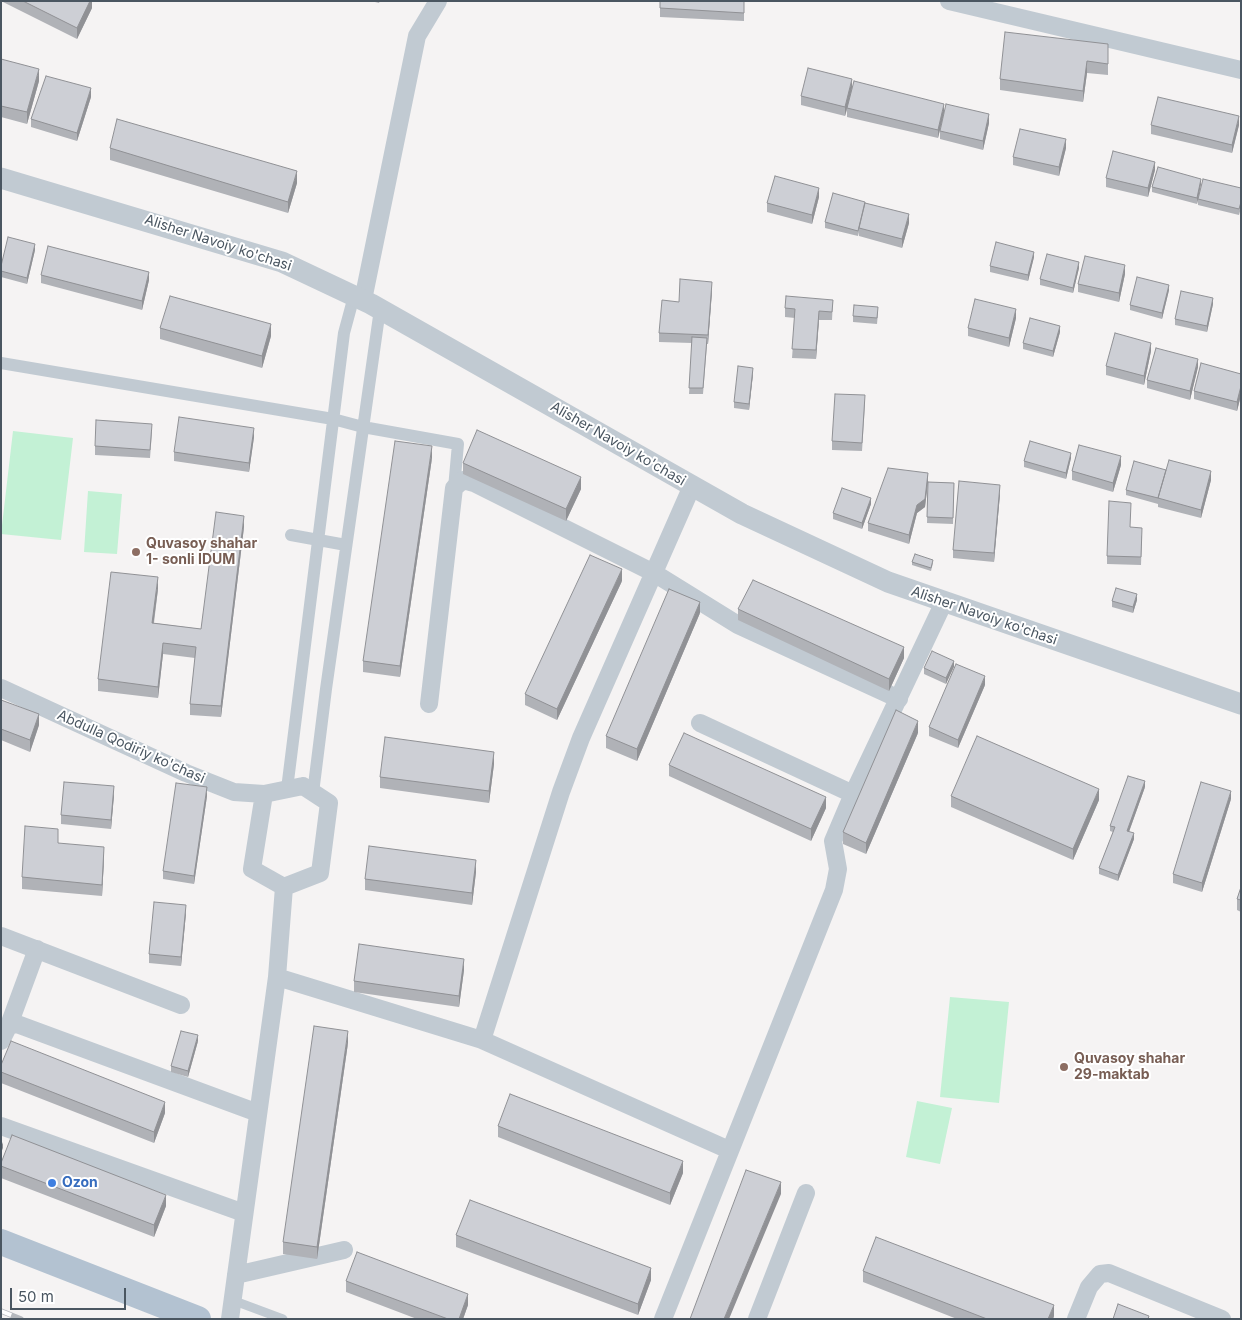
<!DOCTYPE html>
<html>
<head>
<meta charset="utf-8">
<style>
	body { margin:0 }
	#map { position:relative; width:1242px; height:1320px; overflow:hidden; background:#f5f3f3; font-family:Inter,sans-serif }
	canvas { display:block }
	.frame { position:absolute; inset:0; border:2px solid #4a5661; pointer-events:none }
	.scale { position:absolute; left:10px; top:1288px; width:116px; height:22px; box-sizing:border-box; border:2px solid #4a5661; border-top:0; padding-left:6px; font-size:15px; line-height:18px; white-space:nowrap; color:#4a5661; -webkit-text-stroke:4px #fff; paint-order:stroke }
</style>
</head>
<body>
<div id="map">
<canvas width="1242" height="1320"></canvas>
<div class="frame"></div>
<div class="scale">50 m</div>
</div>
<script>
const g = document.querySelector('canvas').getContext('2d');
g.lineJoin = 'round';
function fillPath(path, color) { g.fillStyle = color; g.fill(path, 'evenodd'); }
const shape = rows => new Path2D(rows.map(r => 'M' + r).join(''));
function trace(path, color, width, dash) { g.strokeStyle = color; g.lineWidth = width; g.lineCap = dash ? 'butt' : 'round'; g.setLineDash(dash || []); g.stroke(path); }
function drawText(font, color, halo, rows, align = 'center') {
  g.font = font + ' Inter,sans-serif'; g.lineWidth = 4; g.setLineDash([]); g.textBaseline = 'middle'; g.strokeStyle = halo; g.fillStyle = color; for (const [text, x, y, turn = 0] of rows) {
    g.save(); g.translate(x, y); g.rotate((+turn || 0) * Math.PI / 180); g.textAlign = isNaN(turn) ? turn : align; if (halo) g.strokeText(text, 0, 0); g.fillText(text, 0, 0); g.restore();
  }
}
const green = shape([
	[13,431,73,438,61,540,1,534],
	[88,491,122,494,117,554,84,552],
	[950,997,1009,1002,999,1103,940,1097],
	[917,1101,952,1108,940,1164,906,1157]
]);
const service = shape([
	[232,1300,283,1319]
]);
const pedestrian = shape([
	[1,363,333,419,363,427,458,444,454,488],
	[291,535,346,545],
	[287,789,344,333,354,296],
	[313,793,326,689,380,309]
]);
const minor = shape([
	[949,1,1241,70],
	[363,300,417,36,438,1],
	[1,688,186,773,234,792,264,794],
	[429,704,454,488,463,480,474,483,654,573,738,625,899,699],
	[700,723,853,794],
	[303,786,329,803,320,873,284,887,252,869,264,794,303,786],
	[1,936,181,1005],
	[277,977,482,1040,729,1150],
	[9,1025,37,949],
	[482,1040,561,792,581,738,692,486],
	[1,1041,9,1025,17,1024,258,1113],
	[1,1126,244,1213],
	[236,1275,344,1250],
	[230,1319,277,977,284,887],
	[663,1319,834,890,838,869,833,841,853,794,944,602],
	[757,1319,806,1193],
	[1076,1319,1089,1287,1100,1274,1109,1273,1222,1319]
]);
const tertiary = shape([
	[1,178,282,262,371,304,742,514,888,582,1241,704]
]);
const primary = shape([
	[1,1242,198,1319]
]);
const rail = shape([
	[1,1311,21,1319]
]);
const wall = shape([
	[1,1,92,1,92,8,77,39],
	[371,1,380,1,379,3],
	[660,1,744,1,744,21,660,17],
	[1108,44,1108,75,1087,73,1083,102,1000,90,1000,79],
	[1,59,39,81,27,124,1,117],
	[852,88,944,113,938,138,847,117,847,110,845,116,801,105,801,96],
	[91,97,77,141,31,127,31,119],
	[989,123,983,150,940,139,940,131],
	[1151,125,1239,125,1232,153,1151,134],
	[110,148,297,183,288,213,110,160],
	[1066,148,1059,176,1013,165,1013,157],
	[1155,170,1148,197,1106,187,1106,178],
	[1201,184,1197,204,1152,192,1152,187],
	[1241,188,1241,208,1239,215,1198,205,1198,199],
	[819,197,812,224,767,212,767,203],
	[825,222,909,223,902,248,859,236,859,232,858,236,825,228],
	[35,250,27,284,1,277,1,266],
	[1034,257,1028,281,990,272,990,266],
	[1079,268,1073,293,1040,285,1040,279],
	[1125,274,1119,302,1078,292,1078,284],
	[41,275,149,280,142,310,41,283],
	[1169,290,1162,319,1130,310,1130,305],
	[712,291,708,344,707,344,703,394,689,394,692,343,659,342,659,333,679,302],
	[833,300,832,320,819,320,816,359,792,358,795,318,785,317,785,308],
	[1213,304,1207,332,1175,325,1175,319],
	[878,313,877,324,853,322,853,316],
	[1016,318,1009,347,968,336,968,328],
	[160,328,271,336,262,368,160,339],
	[1060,332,1053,357,1023,349,1023,343],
	[1151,351,1144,385,1106,375,1106,366],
	[1198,367,1190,400,1147,388,1147,380],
	[753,374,749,410,734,408,734,402],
	[1241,374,1241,395,1237,411,1194,399,1194,391],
	[865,404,862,451,832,450,832,441],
	[152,432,150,458,95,455,95,446],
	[254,437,249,472,174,461,174,452],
	[432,458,400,677,363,672,363,661],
	[1071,458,1066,479,1024,467,1024,461],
	[463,463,581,489,566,521,463,474],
	[1121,465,1113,492,1072,480,1072,471],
	[1166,470,1211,480,1201,518,1158,507,1158,503,1158,504,1126,495,1126,490],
	[928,482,954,483,953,524,927,523,928,482,925,507,917,513,909,544,868,531,868,523],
	[1000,494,994,562,953,558,953,550],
	[871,504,862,529,833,519,833,513],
	[244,527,221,717,190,715,190,704,195,658,163,654,158,698,98,691,98,679,158,589,154,623,201,629],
	[1130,527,1142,536,1141,565,1107,564,1107,556],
	[912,562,933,563,931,571,912,565],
	[622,581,557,720,525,705,525,694],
	[1137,600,1133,613,1112,607,1112,601],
	[738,609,904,658,889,691,738,620],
	[700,613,637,761,606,748,606,736],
	[954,661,946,684,924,674,924,668],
	[985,685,958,748,929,736,929,727],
	[1,700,39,725,30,752,1,740],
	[918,733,866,854,843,844,843,832],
	[494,764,489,803,380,788,380,777],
	[669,765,826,808,811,841,669,776],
	[1145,787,1129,832,1134,839,1118,881,1099,874,1099,868,1113,832,1110,831,1110,826],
	[114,795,111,829,61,824,61,815],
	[207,796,194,884,163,879,163,871],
	[951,796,1099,800,1073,860,951,807],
	[1231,799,1202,892,1173,883,1173,874],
	[58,843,104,859,102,896,22,889,22,877],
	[476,872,472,905,365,890,365,879],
	[1241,887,1241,912,1237,910,1237,899],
	[186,913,181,966,149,963,149,954],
	[464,970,459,1007,354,992,354,981],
	[198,1041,188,1077,171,1072,171,1066],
	[348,1043,317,1259,283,1254,283,1242],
	[1,1065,165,1113,154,1143,1,1083],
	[498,1126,683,1173,670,1205,498,1137],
	[1,1163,166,1206,154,1237,1,1178],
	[456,1235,651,1280,638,1315,456,1247],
	[863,1271,1054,1316,1053,1319,957,1319,863,1282],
	[346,1281,468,1305,463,1319,417,1319,346,1292]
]);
const shadedWall = shape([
	[90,1,92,1,92,8,77,39,77,28],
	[1087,61,1087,73,1083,102,1083,91],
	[39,69,39,81,27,124,27,112],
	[852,79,852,88,845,116,845,107],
	[91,88,91,97,77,141,77,133],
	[944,104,944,113,938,138,938,130],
	[989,114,989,123,983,150,983,141],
	[1239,116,1239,125,1232,153,1232,145],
	[1066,139,1066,148,1059,176,1059,167],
	[1155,162,1155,170,1148,197,1148,188],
	[297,171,297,183,288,213,288,202],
	[1201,179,1201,184,1197,204,1197,198],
	[819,188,819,197,812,224,812,215],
	[909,214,909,223,902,248,902,239],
	[35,244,35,250,27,284,27,278],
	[1034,252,1034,257,1028,281,1028,275],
	[1079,262,1079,268,1073,293,1073,288],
	[1125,265,1125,274,1119,302,1119,293],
	[149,272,149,280,142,310,142,301],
	[712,282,712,291,708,344,708,335],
	[1169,285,1169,290,1162,319,1162,313],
	[1213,298,1213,304,1207,332,1207,326],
	[1016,309,1016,318,1009,347,1009,338],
	[819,311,819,320,816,359,816,350],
	[271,324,271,336,262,368,262,356],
	[1060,326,1060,332,1053,357,1053,351],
	[1151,343,1151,351,1144,385,1144,376],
	[1198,359,1198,367,1190,400,1190,391],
	[753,368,753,374,749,410,749,404],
	[1241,386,1241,395,1237,411,1237,402],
	[254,428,254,437,249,472,249,463],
	[432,446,432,458,400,677,400,666],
	[1071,453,1071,458,1066,479,1066,473],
	[1121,456,1121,465,1113,492,1113,483],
	[1211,471,1211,480,1201,518,1201,510],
	[928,473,928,482,925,507,917,513,909,544,909,535,917,505],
	[581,477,581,489,566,521,566,509],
	[1000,485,1000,494,994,562,994,553],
	[871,498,871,504,862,529,862,523],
	[244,516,244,527,221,717,221,706],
	[622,569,622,581,557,720,557,709],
	[158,577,158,589,152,634,152,623],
	[1137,594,1137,600,1133,613,1133,607],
	[700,602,700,613,637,761,637,749],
	[163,643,163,654,158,698,158,687],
	[904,647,904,658,889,691,889,679],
	[954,661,954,667,946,684,946,678],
	[985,676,985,685,958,748,958,740],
	[39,714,39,725,30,752,30,740],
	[918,721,918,733,866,854,866,843],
	[494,752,494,764,489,803,489,791],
	[1145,781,1145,787,1127,837,1127,831],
	[114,786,114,795,111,829,111,820],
	[207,787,207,796,194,884,194,876],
	[1099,789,1099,800,1073,860,1073,849],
	[1231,791,1231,799,1202,892,1202,883],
	[826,797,826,808,811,841,811,829],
	[1134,833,1134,839,1118,881,1118,875],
	[104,847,104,859,102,896,102,885],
	[476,860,476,872,472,905,472,893],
	[186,905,186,913,181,966,181,957],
	[464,959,464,970,459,1007,459,996],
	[348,1031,348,1043,317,1259,317,1247],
	[198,1035,198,1041,188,1077,188,1071],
	[165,1102,165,1113,154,1143,154,1132],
	[3,1142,3,1148,1,1153,1,1147],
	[683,1161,683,1173,670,1205,670,1193],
	[781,1182,781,1194,729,1319,724,1319],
	[166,1195,166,1206,154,1237,154,1225],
	[651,1268,651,1280,638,1315,638,1304],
	[468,1294,468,1305,463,1319,459,1319],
	[1054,1305,1054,1316,1053,1319,1048,1319]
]);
const building = shape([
	[23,1,90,1,77,28,23,1],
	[660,1,744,1,744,13,660,8,660,1],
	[1005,32,1108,44,1108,64,1087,61,1083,91,1000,79,1005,32],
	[1,59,39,69,27,112,1,106,1,59],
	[808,68,852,79,845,107,801,96,808,68],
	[46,76,91,88,77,133,31,119,46,76],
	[854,81,944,104,938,130,847,108,854,81],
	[1158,97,1239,116,1232,145,1151,125,1158,97],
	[946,104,989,114,983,141,940,131,946,104],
	[117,119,297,171,288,202,110,148,117,119],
	[1020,129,1066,139,1059,167,1013,157,1020,129],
	[1113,151,1155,162,1148,188,1106,178,1113,151],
	[1158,167,1201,179,1197,198,1152,187,1158,167],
	[775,176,819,188,812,215,767,203,775,176],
	[1203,179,1241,188,1241,202,1239,209,1198,199,1203,179],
	[833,193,865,202,858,231,825,222,833,193],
	[865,203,909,214,902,239,859,228,865,203],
	[8,237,35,244,27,278,1,271,1,266,8,237],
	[996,242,1034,252,1028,275,990,266,996,242],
	[48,246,149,272,142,301,41,275,48,246],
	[1047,254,1079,262,1073,288,1040,279,1047,254],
	[1085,256,1125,265,1119,293,1078,284,1085,256],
	[1137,277,1169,285,1162,313,1130,305,1137,277],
	[680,279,712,282,708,335,659,333,662,300,679,302,680,279],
	[1181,291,1213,298,1207,326,1175,319,1181,291],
	[170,296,271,324,262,356,160,328,170,296],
	[786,296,833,300,832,312,819,311,816,350,792,349,795,309,785,308,786,296],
	[975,299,1016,309,1009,338,968,328,975,299],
	[854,305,878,307,877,318,853,316,854,305],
	[1030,318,1060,326,1053,351,1023,343,1030,318],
	[1115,333,1151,343,1144,376,1106,366,1115,333],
	[692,337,707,338,703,388,689,388,692,337],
	[1156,348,1198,359,1190,391,1147,380,1156,348],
	[1201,363,1241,374,1241,386,1237,402,1194,391,1201,363],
	[738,366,753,368,749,404,734,402,738,366],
	[835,394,865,395,862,443,832,441,835,394],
	[179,417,254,428,249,463,174,452,179,417],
	[96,420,152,424,150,450,95,446,96,420],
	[477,430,581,477,566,509,463,463,477,430],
	[395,441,432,446,400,666,363,661,395,441],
	[1030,441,1071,453,1066,473,1024,461,1030,441],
	[1079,445,1121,456,1113,483,1072,471,1079,445],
	[1169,460,1211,471,1201,510,1158,498,1169,460],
	[1134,461,1166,470,1158,498,1126,490,1134,461],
	[888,468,928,473,925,499,917,505,909,535,868,523,888,468],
	[959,481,1000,485,994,553,953,550,959,481],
	[928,482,954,483,953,518,927,517,928,482],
	[842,488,871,498,862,523,833,513,842,488],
	[1109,501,1131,503,1130,527,1142,528,1141,557,1107,556,1109,501],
	[216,512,244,516,221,706,190,704,196,647,163,643,158,687,98,679,111,572,158,577,152,623,201,629,216,512],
	[915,554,933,560,931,568,912,562,915,554],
	[590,555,622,569,557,709,525,694,590,555],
	[753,580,904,647,889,679,738,609,753,580],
	[1116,588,1137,594,1133,607,1112,601,1116,588],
	[669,589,700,602,637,749,606,736,669,589],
	[932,651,954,661,946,678,924,668,932,651],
	[956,664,985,676,958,740,929,727,956,664],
	[1,700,39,714,30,740,1,729,1,700],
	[896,710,918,721,866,843,843,832,896,710],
	[684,733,826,797,811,829,669,765,684,733],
	[977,736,1099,789,1073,849,951,796,977,736],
	[385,737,494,752,489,791,380,777,385,737],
	[1128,776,1145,781,1127,831,1134,833,1118,875,1099,868,1115,827,1110,826,1128,776],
	[64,782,114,786,111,820,61,815,64,782],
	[1201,782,1231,791,1202,883,1173,874,1201,782],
	[176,783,207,787,194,876,163,871,176,783],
	[25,826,58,829,58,843,104,847,102,885,22,877,25,826],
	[369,846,476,860,472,893,365,879,369,846],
	[1241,887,1241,900,1237,899,1241,887],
	[154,902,186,905,181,957,149,954,154,902],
	[359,944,464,959,459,996,354,981,359,944],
	[314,1026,348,1031,317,1247,283,1242,314,1026],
	[181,1031,198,1035,188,1071,171,1066,181,1031],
	[11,1041,165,1102,154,1132,1,1072,1,1065,11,1041],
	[510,1094,683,1161,670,1193,498,1126,510,1094],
	[12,1135,166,1195,154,1225,1,1166,1,1163,12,1135],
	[746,1170,781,1182,724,1319,690,1319,746,1170],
	[470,1200,651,1268,638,1304,456,1235,470,1200],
	[876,1237,1054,1305,1048,1319,987,1319,863,1271,876,1237],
	[357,1252,468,1294,459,1319,448,1319,346,1281,357,1252],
	[1118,1304,1149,1316,1148,1319,1113,1319,1118,1304]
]);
const markers = [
	[136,552,5,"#8d6e63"],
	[1064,1067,5,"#8d6e63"],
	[52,1183,5,"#3f7fe0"]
];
const streetNames = [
	["Alisher Navoiy ko'chasi",218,243,18],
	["Alisher Navoiy ko'chasi",618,444,30],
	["Alisher Navoiy ko'chasi",984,616,19],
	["Abdulla Qodiriy ko'chasi",131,747,24]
];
const educationNames = [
	["Quvasoy shahar",146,544],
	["1- sonli IDUM",146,560],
	["Quvasoy shahar",1074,1059],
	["29-maktab",1074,1075]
];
const shopNames = [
	["Ozon",62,1183]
];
fillPath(green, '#c3f1d5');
trace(service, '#c1cad2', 9);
trace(pedestrian, '#c1cad2', 12);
trace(minor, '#c1cad2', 18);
trace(tertiary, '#c1cad2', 21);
trace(primary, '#b3c2d1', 26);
trace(rail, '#b5b8bd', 5.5);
trace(rail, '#fff', 4, [11]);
fillPath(wall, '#b0b2b7');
fillPath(shadedWall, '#909195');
fillPath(building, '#cdcfd5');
trace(building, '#909195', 1);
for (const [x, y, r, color] of markers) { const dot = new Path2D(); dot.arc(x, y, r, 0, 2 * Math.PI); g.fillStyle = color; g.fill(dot); trace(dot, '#fff', 2); }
drawText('14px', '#4a5661', '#fff', streetNames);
drawText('bold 14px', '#785e54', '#fff', educationNames, 'left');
drawText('bold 14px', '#366cbe', '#fff', shopNames, 'left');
</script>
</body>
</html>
